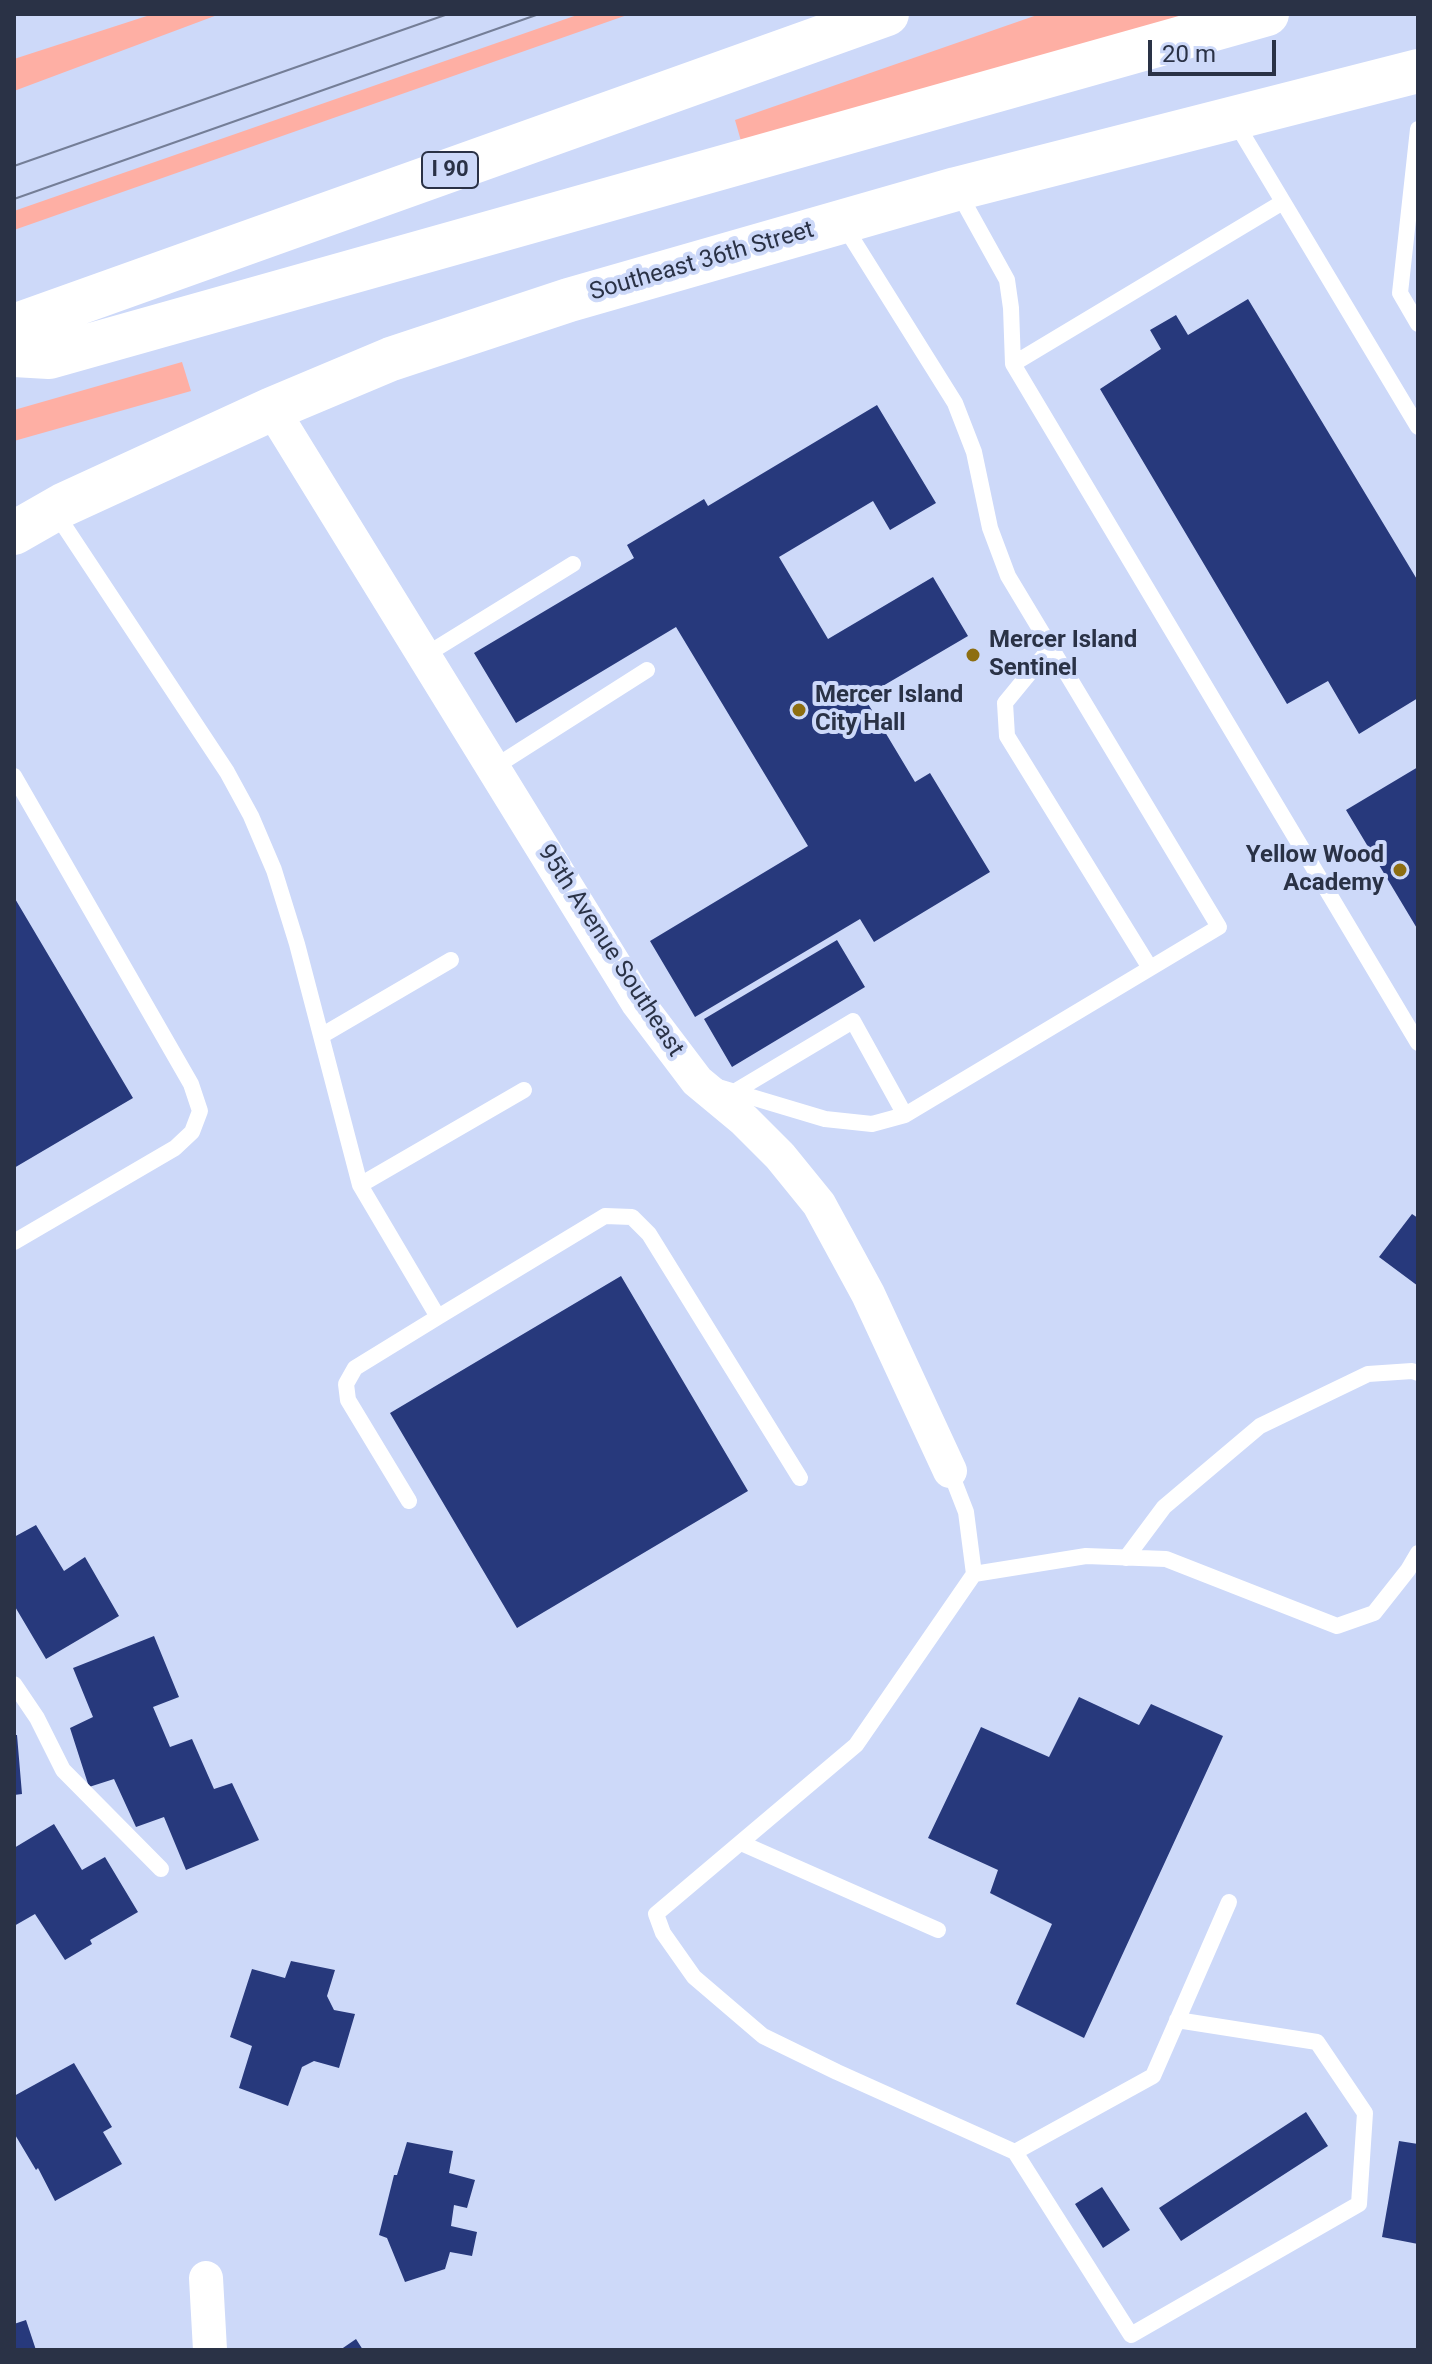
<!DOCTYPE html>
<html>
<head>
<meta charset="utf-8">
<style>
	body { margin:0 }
	#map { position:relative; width:1432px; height:2364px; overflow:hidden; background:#cdd9f9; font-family:Roboto,sans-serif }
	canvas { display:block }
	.frame { position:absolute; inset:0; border:16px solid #2a3246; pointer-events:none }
	.scale { position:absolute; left:1148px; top:40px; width:128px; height:36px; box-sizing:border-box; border:4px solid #2a3246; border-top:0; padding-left:10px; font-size:24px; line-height:28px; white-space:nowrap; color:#2a3246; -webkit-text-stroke:6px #cdd9f9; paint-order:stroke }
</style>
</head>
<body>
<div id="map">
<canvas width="1432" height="2364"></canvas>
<div class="frame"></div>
<div class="scale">20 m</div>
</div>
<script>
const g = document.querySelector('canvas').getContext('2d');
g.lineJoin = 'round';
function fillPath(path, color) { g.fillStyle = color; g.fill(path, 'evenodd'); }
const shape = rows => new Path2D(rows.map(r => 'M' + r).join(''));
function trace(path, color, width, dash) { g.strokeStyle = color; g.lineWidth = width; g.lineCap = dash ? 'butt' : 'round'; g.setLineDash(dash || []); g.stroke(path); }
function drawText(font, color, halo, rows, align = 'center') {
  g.font = font + ' Roboto,sans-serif'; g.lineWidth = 8; g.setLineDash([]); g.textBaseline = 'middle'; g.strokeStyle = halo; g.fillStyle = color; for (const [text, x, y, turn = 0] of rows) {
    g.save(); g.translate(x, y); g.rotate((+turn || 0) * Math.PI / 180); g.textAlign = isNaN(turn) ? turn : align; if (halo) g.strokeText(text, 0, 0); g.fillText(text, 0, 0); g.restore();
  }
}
const green = shape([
	[153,14,220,14,14,91,14,59],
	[580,14,630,14,14,230,14,211],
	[1040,14,1198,14,741,141,735,120],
	[182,362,191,391,14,441,14,410]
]);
const building = shape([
	[1248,299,1418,581,1418,698,1359,734,1328,681,1287,704,1100,389,1161,349,1150,330,1176,315,1188,335],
	[877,405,936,503,890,530,873,501,779,557,828,639,933,577,968,636,864,697,915,782,930,773,990,872,874,942,860,919,695,1017,650,941,808,846,676,627,516,723,474,653,634,558,627,545,704,499,708,506],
	[1418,767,1418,930,1346,810],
	[14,897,133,1098,14,1168],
	[837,940,865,987,732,1067,704,1019],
	[1412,1214,1418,1218,1418,1286,1379,1257],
	[621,1276,748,1491,517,1628,390,1413],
	[36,1525,64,1571,85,1557,119,1616,46,1659,14,1605,14,1537],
	[154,1636,179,1697,153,1707,170,1747,192,1739,214,1789,232,1783,259,1840,186,1870,164,1817,136,1827,114,1779,89,1787,70,1728,93,1717,73,1668],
	[1079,1697,1139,1725,1151,1704,1223,1736,1084,2038,1016,2004,1052,1924,990,1893,998,1870,928,1838,981,1727,1049,1757],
	[14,1735,17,1735,22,1794,14,1795],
	[54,1824,82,1870,105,1857,138,1912,90,1940,92,1944,65,1960,35,1914,14,1926,14,1848],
	[291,1961,335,1970,327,1996,334,2010,355,2014,339,2068,314,2061,302,2067,288,2106,239,2088,252,2046,230,2037,252,1969,285,1978],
	[74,2063,112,2127,103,2132,122,2164,55,2201,38,2168,36,2170,14,2133,14,2096],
	[1306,2112,1328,2146,1181,2241,1159,2208],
	[1399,2141,1418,2144,1418,2244,1382,2237],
	[407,2142,453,2151,449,2173,475,2180,467,2208,454,2205,451,2226,477,2232,472,2256,450,2252,445,2269,405,2282,387,2238,379,2235,394,2175,397,2175],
	[1102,2187,1130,2230,1103,2248,1075,2204],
	[26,2320,36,2350,14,2350,14,2324],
	[356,2339,363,2350,340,2350]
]);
const lane = shape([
	[1234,120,1418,427],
	[1418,129,1400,293,1418,324],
	[957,190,1007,280,1011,308,1013,364],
	[1283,202,1013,364,1418,1043],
	[55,512,227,772,251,816,274,870,297,944,360,1185,438,1317,355,1368,346,1384,348,1400,409,1501],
	[1051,647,1005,703,1007,736,1150,968],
	[424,656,573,564],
	[493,768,647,670],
	[14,776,191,1084,200,1111,192,1132,175,1148,14,1242],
	[321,1036,451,960],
	[718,1087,825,1119,872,1124,905,1115,1219,927,1008,576,990,528,974,452,955,403,843,224],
	[734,1092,853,1021,905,1115],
	[360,1185,524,1090],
	[438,1317,605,1216,632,1217,649,1234,800,1478],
	[950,1471,966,1512,974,1574],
	[1126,1558,1164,1507,1260,1426,1368,1374,1412,1371,1418,1373],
	[14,1684,37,1718,63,1770,161,1869],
	[741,1843,938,1930],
	[1177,2020,1317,2042,1365,2113,1359,2204,1131,2335,1015,2152,837,2072,763,2036,694,1977,663,1933,656,1914,856,1745,974,1574,1086,1556,1166,1559,1337,1626,1374,1613,1408,1570,1418,1553],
	[1015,2152,1153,2076,1229,1902]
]);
const street = shape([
	[272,409,638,1003,697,1081,744,1120,780,1156,819,1204,868,1294,950,1471],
	[206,2278,210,2350]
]);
const secondary = shape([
	[14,533,63,505,272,409,391,359,569,300,956,189,1418,71]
]);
const highway = shape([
	[14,326,887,14],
	[14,355,49,357,1267,14]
]);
const tram = shape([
	[14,166,448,14],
	[14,199,539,14]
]);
const markers = [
	[973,655,8,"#8d6e11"],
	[799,710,8,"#8d6e11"],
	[1400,870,8,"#8d6e11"]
];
const shields = [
	[450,170,56]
];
const shieldNames = [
	["I 90",450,170]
];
const streetNames = [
	["Southeast 36th Street",702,262,-16],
	["95th Avenue Southeast",610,951,57]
];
const poiNames = [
	["Mercer Island",989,641],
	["Sentinel",989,669],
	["Mercer Island",815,696],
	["City Hall",815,724],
	["Yellow Wood",1384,856,"right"],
	["Academy",1384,884,"right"]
];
fillPath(green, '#feafa4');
fillPath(building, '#27397c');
trace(lane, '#fff', 16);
trace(street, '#fff', 34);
trace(secondary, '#fff', 44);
trace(highway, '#fff', 44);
trace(tram, '#747e97', 2);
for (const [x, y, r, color] of markers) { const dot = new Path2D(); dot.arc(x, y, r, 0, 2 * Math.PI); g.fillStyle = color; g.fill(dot); trace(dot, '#cdd9f9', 3); }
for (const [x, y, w] of shields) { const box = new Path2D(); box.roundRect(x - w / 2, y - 18, w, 36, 6); g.fillStyle = '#cdd9f9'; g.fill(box); trace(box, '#2a3246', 2); }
drawText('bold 22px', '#2a3246', null, shieldNames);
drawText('24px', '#2a3246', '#cdd9f9', streetNames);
drawText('bold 24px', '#2a3246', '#cdd9f9', poiNames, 'left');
</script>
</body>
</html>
